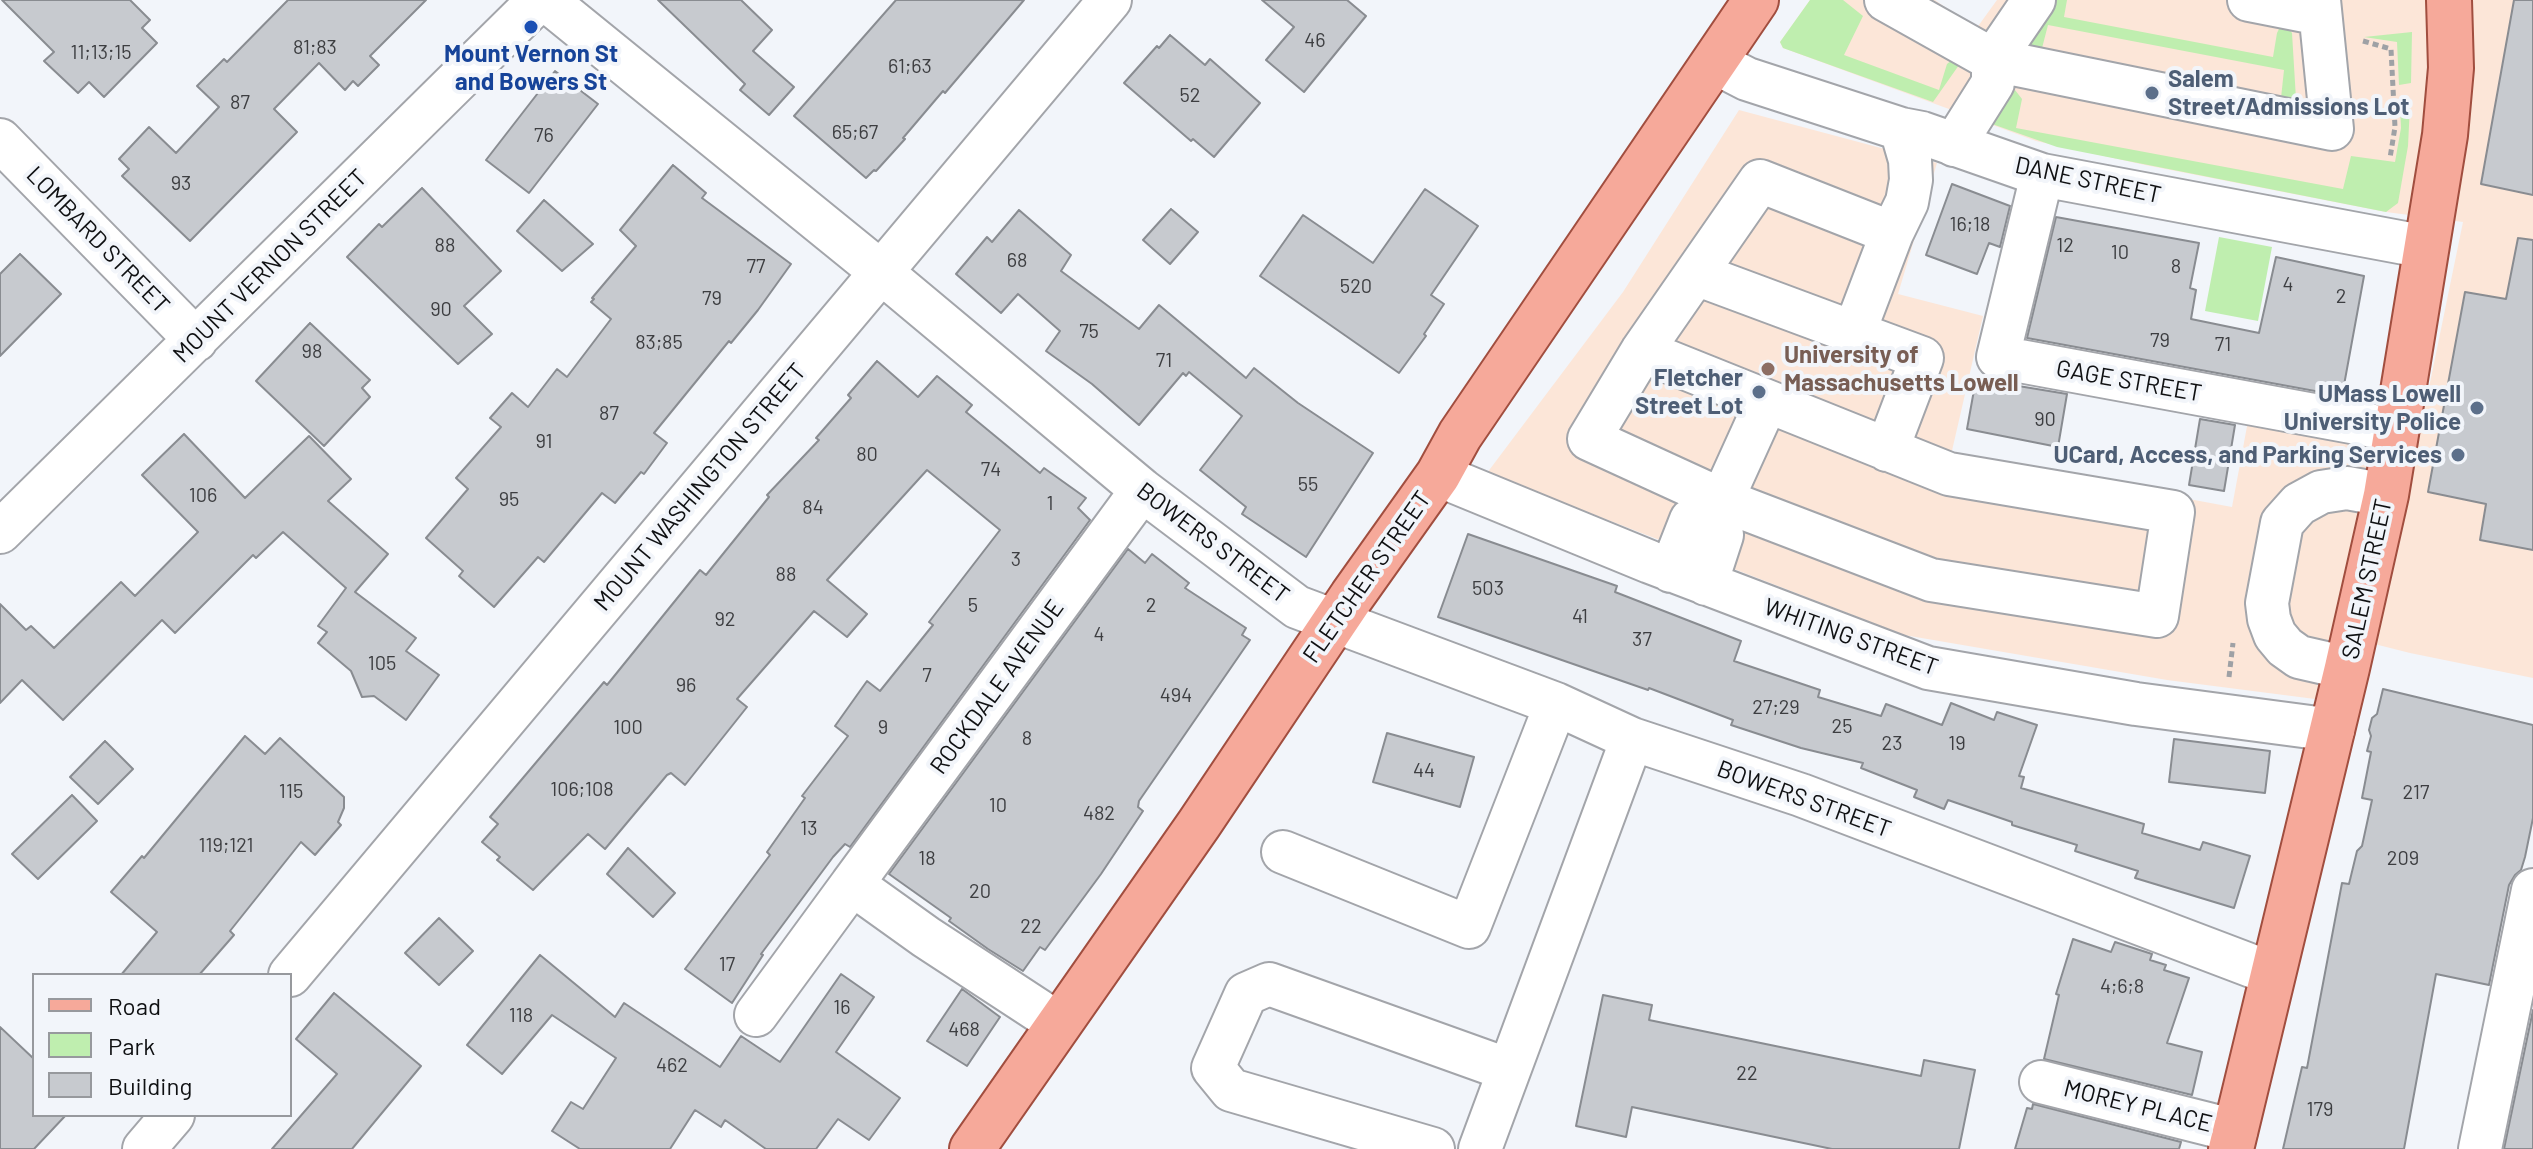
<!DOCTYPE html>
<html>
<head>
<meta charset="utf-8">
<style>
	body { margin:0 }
	#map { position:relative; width:2533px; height:1149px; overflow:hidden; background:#f2f5fa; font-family:Barlow,sans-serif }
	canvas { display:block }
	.legend { position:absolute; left:32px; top:973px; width:260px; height:144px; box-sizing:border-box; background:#f2f5fa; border:2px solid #97999d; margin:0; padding:10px 14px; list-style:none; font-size:24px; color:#0f1012 }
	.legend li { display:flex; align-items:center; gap:16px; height:40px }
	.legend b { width:40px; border:2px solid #97999d }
</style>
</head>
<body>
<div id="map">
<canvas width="2533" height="1149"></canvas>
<ul class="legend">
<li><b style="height:10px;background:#f6a99a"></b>Road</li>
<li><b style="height:22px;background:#bfeeaf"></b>Park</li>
<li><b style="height:22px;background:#c7cacf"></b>Building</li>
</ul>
</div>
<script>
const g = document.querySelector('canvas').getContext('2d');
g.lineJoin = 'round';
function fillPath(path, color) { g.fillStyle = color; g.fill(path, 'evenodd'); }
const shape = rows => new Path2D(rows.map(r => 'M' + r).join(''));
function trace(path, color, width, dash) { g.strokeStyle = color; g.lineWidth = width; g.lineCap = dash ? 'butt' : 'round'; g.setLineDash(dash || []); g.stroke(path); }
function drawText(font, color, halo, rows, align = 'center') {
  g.font = font + ' Barlow,sans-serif'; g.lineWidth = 8; g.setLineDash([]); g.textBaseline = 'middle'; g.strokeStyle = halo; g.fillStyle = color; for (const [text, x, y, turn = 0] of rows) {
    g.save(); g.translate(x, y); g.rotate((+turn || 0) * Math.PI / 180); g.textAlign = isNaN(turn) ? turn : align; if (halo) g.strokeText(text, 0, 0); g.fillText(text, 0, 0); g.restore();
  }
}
const education = shape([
	[1810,0,1935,0,1976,29,1997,0,2533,0,2533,678,2410,653,2331,633,2315,699,2167,680,1904,635,1487,473,1623,292,1739,110,1937,163,1898,294,1983,316,1951,455,2232,507,2248,421,2417,446,2463,222,2386,212,2145,165,2036,141,1783,48,1780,42]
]);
const green = shape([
	[1810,0,1843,0,1863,16,1844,55,1939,90,1947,64,1952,60,1959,65,1933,102,1783,48,1780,42],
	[2054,0,2067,0,2064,17,2273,57,2277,33,2279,29,2289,29,2292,33,2296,99,2294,101,2281,98,2284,70,2048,25,2041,52,2024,45],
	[2412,32,2411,83,2399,85,2397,42,2364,37],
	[2015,90,2022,99,2016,128,2343,189,2351,156,2395,162,2401,128,2400,106,2410,105,2408,146,2398,203,2386,212,2057,147,1992,124],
	[2219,237,2272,247,2258,321,2205,311]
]);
const building = shape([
	[2,0,130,0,150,20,142,28,157,43,104,97,89,82,78,93,44,61,54,52,2,0],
	[288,0,426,0,370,56,379,65,358,86,353,81,345,90,319,63,274,109,297,132,190,241,122,176,129,169,119,159,149,127,176,153,219,107,197,86,224,59,227,62,288,0],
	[658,0,741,0,772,30,753,51,794,87,769,115,740,90,745,84,658,0],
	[896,0,1024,0,945,93,943,91,903,138,905,139,876,171,874,170,866,178,794,116,896,0],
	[1262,0,1347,0,1366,16,1304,92,1266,60,1294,27,1262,0],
	[2514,0,2533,0,2533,195,2481,184,2514,0],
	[1170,35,1205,65,1210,59,1260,103,1214,157,1193,139,1191,141,1124,83,1157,46,1159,48,1170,35],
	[555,71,598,104,529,193,486,160,555,71],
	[673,165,706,193,702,198,791,264,758,310,731,343,729,341,654,433,667,443,644,474,641,472,615,503,602,493,544,562,538,557,494,607,459,576,463,571,426,538,468,489,456,478,501,427,490,418,512,393,528,407,557,369,567,377,611,319,591,302,594,299,592,298,636,246,620,230,673,165],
	[1952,184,2010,206,2000,247,1989,243,1977,274,1926,255,1952,184],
	[422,188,501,271,464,306,492,334,458,364,347,257,379,224,382,227,422,188],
	[1425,189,1478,226,1431,295,1444,304,1424,334,1426,336,1399,373,1260,276,1303,215,1373,263,1425,189],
	[544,200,593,244,562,271,517,231,544,200],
	[1171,209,1198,232,1170,264,1143,240,1171,209],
	[1019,210,1071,255,1061,271,1139,329,1159,305,1246,378,1254,368,1298,403,1373,453,1306,557,1242,514,1246,507,1200,470,1242,416,1189,372,1186,376,1183,373,1139,425,1092,384,1046,351,1060,331,1018,294,1001,313,956,274,987,237,992,242,1019,210],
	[2056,217,2199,243,2190,288,2196,290,2191,319,2259,333,2276,257,2364,276,2342,396,2027,338,2056,217],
	[2518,238,2533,240,2533,550,2480,540,2486,504,2428,492,2465,292,2506,299,2518,238],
	[20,254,61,294,0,356,0,274,20,254],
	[310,323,370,380,362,388,370,397,324,446,256,381,310,323],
	[877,361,918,397,937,376,972,405,966,412,1040,473,1044,468,1086,498,1078,508,1090,520,850,847,845,844,833,857,761,954,763,955,732,1003,685,969,770,855,767,852,805,798,802,796,848,736,835,726,867,681,880,691,933,625,929,622,1000,530,927,470,827,580,867,614,847,637,814,611,737,699,747,707,685,785,671,773,667,775,605,849,588,834,533,890,497,860,500,857,482,842,498,824,490,817,604,682,607,685,700,570,706,575,769,497,767,495,819,440,816,438,851,398,848,395,877,361],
	[1976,379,2067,394,2058,447,1967,429,1976,379],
	[2200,419,2235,425,2224,491,2189,485,2200,419],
	[184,434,245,498,309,436,351,479,328,501,388,554,355,592,416,638,406,651,439,675,406,720,374,696,362,697,351,671,318,643,327,632,318,626,346,588,283,532,256,558,253,555,175,633,162,620,63,720,22,680,0,703,0,604,26,630,31,626,54,648,121,582,135,596,198,532,142,475,184,434],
	[1468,534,1617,586,1615,592,1741,641,1734,661,1820,690,1818,697,1881,716,1886,704,1942,725,1951,703,1994,720,1997,712,2037,725,2019,776,2024,777,2021,788,2144,824,2142,833,2200,850,2203,842,2250,856,2234,908,2135,878,2138,871,2075,851,2077,845,2012,825,2012,822,1948,800,1944,809,1914,797,1917,790,1861,768,1863,763,1801,748,1731,725,1733,720,1649,688,1648,690,1438,617,1468,534],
	[1128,549,1145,563,1152,554,1189,583,1185,588,1246,628,1242,635,1250,640,1139,801,1138,807,1143,811,1101,874,1045,950,1040,947,1023,971,988,949,949,921,951,918,889,874,1128,549],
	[2383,689,2533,725,2533,818,2525,857,2521,870,2515,875,2509,885,2489,985,2436,974,2404,1149,2283,1149,2302,1067,2307,1068,2342,883,2349,884,2357,851,2362,846,2372,800,2362,798,2371,752,2367,751,2371,736,2369,730,2372,718,2377,714,2383,689],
	[1387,733,1474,757,1460,807,1373,782,1387,733],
	[245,736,265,754,280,738,344,797,344,808,338,822,341,825,315,855,301,842,230,931,234,935,199,975,121,975,157,932,111,892,142,856,144,858,245,736],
	[2174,739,2270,751,2265,793,2169,782,2174,739],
	[105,741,133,769,98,804,70,777,105,741],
	[72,795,97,821,38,879,12,854,72,795],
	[628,848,675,893,653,917,607,874,628,848],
	[439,918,473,951,439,985,405,953,439,918],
	[2073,939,2111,952,2115,942,2152,954,2150,960,2166,965,2164,970,2189,978,2167,1043,2202,1052,2192,1095,2044,1059,2059,995,2056,994,2073,939],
	[540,955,615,1017,624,1003,720,1067,741,1036,780,1062,841,974,874,997,836,1052,900,1098,869,1140,838,1119,816,1149,766,1149,725,1120,721,1127,695,1110,670,1149,580,1149,552,1131,571,1102,583,1109,616,1058,552,1015,502,1074,467,1045,540,955],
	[962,989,1000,1017,967,1066,927,1041,962,989],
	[334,993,421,1066,352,1149,272,1149,337,1074,296,1039,334,993],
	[1603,995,1652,1005,1649,1020,1921,1076,1924,1060,1975,1070,1959,1149,1832,1149,1632,1107,1626,1137,1576,1126,1603,995],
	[2533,1010,2533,1149,2504,1149,2533,1010],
	[0,1027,34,1059,34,1115,66,1115,34,1149,0,1149,0,1027],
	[2033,1104,2181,1142,2179,1149,2015,1149,2027,1108,2032,1109,2033,1104]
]);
const path = shape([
	[2363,41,2391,49,2395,127,2390,158],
	[2229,677,2233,643]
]);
const minor = shape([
	[546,0,881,272,1142,490,1297,607,1556,704,1632,739,1801,795,2273,974],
	[1886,0,1993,60,2332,129,2319,0],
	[2249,0,2320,14],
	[1714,62,1747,79,1901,129,1922,133,2042,175,2426,247],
	[0,140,196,340],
	[1954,145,1993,83,1993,60,2034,0],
	[2042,175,1998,357,2395,430],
	[1892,233,1907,202,1911,180,1910,160,1901,129],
	[1696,274,1922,358,1887,450],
	[1642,351,1949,474,2173,512,2157,616,1931,580,1722,500,1589,439,1642,351,1760,181,1892,233,1854,333],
	[1438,475,1650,562,1928,668,2136,704,2333,730],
	[0,532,539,0],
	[1671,571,1691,520,1717,511],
	[1706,584,1722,535,1717,511,1766,403],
	[2347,668,2299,657,2285,647,2275,635,2269,619,2267,603,2282,523,2299,504,2321,492,2347,488,2386,495],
	[1283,852,1469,927,1556,704],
	[290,975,1110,0],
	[756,1015,852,884],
	[1059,1024,926,937,852,884,1142,490],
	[2041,1082,2236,1131],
	[144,1149,173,1115],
	[1433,1149,1231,1090,1213,1068,1246,994,1269,984,1509,1070],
	[1480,1149,1632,739],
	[2480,1149,2533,890]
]);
const major = shape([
	[972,1149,1199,824,1352,596,1438,475,1460,435,1756,0],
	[2231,1149,2347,668,2386,495,2445,135,2451,68,2449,0]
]);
const markers = [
	[531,27,8,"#1a4fb4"],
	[2152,93,8,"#5c6f8a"],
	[1768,369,8,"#8d6e63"],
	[1759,392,8,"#5c6f8a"],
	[2477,408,8,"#5c6f8a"],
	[2458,455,8,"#5c6f8a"]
];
const numberNames = [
	["46",1315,40],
	["81;83",315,47],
	["11;13;15",101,52],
	["61;63",910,66],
	["52",1190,95],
	["87",240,102],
	["65;67",855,132],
	["76",544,135],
	["93",181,183],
	["16;18",1970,224],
	["88",445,245],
	["12",2065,245],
	["10",2120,252],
	["68",1017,260],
	["77",756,266],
	["8",2176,266],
	["4",2288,284],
	["520",1356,286],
	["2",2341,296],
	["79",712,298],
	["90",441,309],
	["75",1089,331],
	["79",2160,340],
	["83;85",659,342],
	["71",2223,344],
	["98",312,351],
	["71",1164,360],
	["87",609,413],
	["90",2045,419],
	["91",544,441],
	["80",867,454],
	["74",991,469],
	["55",1308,484],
	["106",203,495],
	["95",509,499],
	["1",1050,503],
	["84",813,507],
	["3",1016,559],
	["88",786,574],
	["503",1488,588],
	["5",973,605],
	["2",1151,605],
	["41",1580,616],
	["92",725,619],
	["4",1099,634],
	["37",1642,639],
	["105",382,663],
	["7",927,675],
	["96",686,685],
	["494",1176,695],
	["27;29",1776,707],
	["25",1842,726],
	["100",628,727],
	["9",883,727],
	["8",1027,738],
	["23",1892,743],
	["19",1957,743],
	["44",1424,770],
	["106;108",582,789],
	["115",291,791],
	["217",2416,792],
	["10",998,805],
	["482",1099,813],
	["13",809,828],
	["119;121",226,845],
	["18",927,858],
	["209",2403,858],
	["20",980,891],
	["22",1031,926],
	["17",727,964],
	["4;6;8",2122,986],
	["16",842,1007],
	["118",521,1015],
	["468",964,1029],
	["462",672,1065],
	["22",1747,1073],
	["179",2320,1109]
];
const transitNames = [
	["Mount Vernon St",531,54],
	["and Bowers St",531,82]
];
const serviceNames = [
	["Salem",2168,79,"left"],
	["Street/Admissions Lot",2168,107,"left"],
	["Fletcher",1743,378],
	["Street Lot",1743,406],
	["UMass Lowell",2461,394],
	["University Police",2461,422],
	["UCard, Access, and Parking Services",2442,455]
];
const streetNames = [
	["DANE STREET",2088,180,12],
	["LOMBARD STREET",98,240,46],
	["MOUNT VERNON STREET",270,266,-45],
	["GAGE STREET",2129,381,10],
	["MOUNT WASHINGTON STREET",700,487,-50],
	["BOWERS STREET",1213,543,37],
	["FLETCHER STREET",1367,577,-55],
	["SALEM STREET",2367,579,-78],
	["WHITING STREET",1851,637,20],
	["ROCKDALE AVENUE",997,687,-54],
	["BOWERS STREET",1804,799,20],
	["MOREY PLACE",2138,1106,14]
];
const educationNames = [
	["University of",1784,355],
	["Massachusetts Lowell",1784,383]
];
fillPath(education, '#fce6d8');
fillPath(green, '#bfeeaf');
fillPath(building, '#c7cacf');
trace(building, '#898c91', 2);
trace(minor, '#a3a5aa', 46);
trace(major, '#a14e3f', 48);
trace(path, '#9ea1a5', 5, [6, 4]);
trace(minor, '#fff', 42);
trace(major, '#f6a99a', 44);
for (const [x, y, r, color] of markers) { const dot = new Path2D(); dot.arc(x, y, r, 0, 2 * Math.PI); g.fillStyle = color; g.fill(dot); trace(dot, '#f2f5fa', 3); }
drawText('20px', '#3d3e41', null, numberNames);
drawText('bold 24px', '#164399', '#f2f5fa', transitNames);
drawText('bold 24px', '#4e5e75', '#f2f5fa', serviceNames, 'right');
drawText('24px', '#0f1012', '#f2f5fa', streetNames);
drawText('bold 24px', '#785e54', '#f2f5fa', educationNames, 'left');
</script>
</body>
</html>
